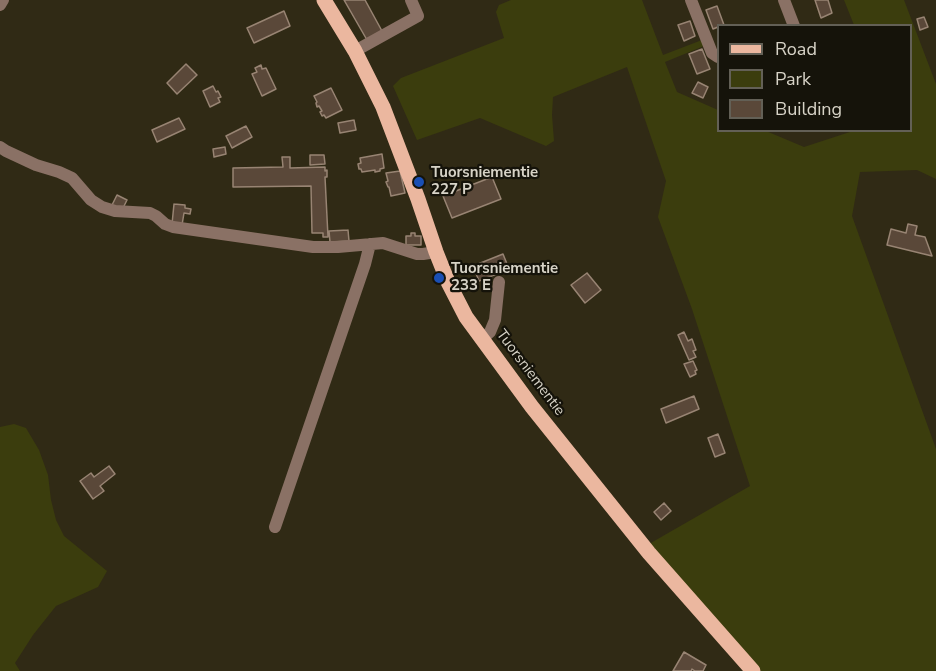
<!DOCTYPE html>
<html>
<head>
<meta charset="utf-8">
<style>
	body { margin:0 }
	#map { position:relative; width:936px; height:671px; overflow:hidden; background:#302a15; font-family:"Nunito Sans",sans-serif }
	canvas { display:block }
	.legend { position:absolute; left:717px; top:24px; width:195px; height:108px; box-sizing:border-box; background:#15130a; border:2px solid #636056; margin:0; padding:8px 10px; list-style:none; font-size:18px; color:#d7d3c7 }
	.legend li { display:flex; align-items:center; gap:12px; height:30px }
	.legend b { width:30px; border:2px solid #636056 }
</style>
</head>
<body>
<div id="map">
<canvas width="936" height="671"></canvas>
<ul class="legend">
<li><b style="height:8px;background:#ebb79f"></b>Road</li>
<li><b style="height:16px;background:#3b3d0d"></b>Park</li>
<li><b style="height:16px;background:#5a4839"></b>Building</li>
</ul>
</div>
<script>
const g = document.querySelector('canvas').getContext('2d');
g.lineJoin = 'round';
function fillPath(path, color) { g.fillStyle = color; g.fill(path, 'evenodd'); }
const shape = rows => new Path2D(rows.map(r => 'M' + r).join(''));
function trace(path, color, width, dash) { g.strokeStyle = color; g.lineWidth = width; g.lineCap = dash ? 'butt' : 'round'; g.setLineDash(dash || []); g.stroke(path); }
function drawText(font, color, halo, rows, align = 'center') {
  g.font = font + ' "Nunito Sans",sans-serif'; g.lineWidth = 4.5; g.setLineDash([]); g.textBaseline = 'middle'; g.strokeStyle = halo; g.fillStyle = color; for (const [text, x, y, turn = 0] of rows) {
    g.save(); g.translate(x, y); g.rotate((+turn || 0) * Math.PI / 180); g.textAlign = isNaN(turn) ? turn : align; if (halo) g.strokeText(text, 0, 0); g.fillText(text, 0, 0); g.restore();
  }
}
const green = shape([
	[511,0,642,0,663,55,702,40,704,46,665,62,677,92,718,110,718,130,766,131,804,147,853,131,910,130,910,26,854,25,844,0,904,0,936,84,936,179,917,170,860,172,852,216,936,449,936,671,761,671,719,627,649,544,750,486,692,309,658,217,666,181,627,67,553,97,552,115,554,141,546,146,480,118,417,140,393,86,401,78,504,38,496,12,499,5],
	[14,424,26,428,39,450,48,475,51,500,56,520,64,536,107,571,98,587,56,606,33,635,15,663,20,671,0,671,0,427]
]);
const building = shape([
	[344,0,365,0,382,31,367,40,344,0],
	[815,0,828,0,832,13,821,18,815,0],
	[717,6,724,25,718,26,718,27,713,29,706,10,717,6],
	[284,11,290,26,254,43,247,28,284,11],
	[924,17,928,27,920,30,917,19,924,17],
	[690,21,695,36,684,41,678,25,690,21],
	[702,49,710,69,697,74,689,54,702,49],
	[186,64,197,75,177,94,167,83,186,64],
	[261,65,262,69,266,68,276,89,262,96,252,74,257,72,255,68,261,65],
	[698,82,708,87,703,98,692,93,698,82],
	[213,86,216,92,218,91,221,97,218,98,220,102,210,107,203,91,213,86],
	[331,88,342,110,326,118,324,115,322,116,320,112,322,111,319,106,317,107,316,103,317,102,314,96,331,88],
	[179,118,185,129,157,142,152,130,179,118],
	[354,120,356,130,340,133,338,123,354,120],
	[246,126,252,137,232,148,226,136,246,126],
	[225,147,226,154,214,157,213,149,225,147],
	[382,154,384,168,380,169,380,171,375,172,375,170,362,172,361,169,359,169,358,164,361,163,360,158,382,154],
	[310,155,324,155,325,164,310,165,310,155],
	[282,157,290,157,290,168,325,167,325,171,327,170,327,177,325,177,328,237,323,237,323,233,312,233,311,186,233,187,233,168,283,167,282,157],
	[400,171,405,193,391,196,389,187,388,187,386,182,388,181,386,173,400,171],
	[492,177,501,199,452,218,443,196,492,177],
	[117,195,127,200,122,210,112,205,117,195],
	[174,204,185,205,185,208,191,209,190,214,184,213,182,225,172,224,174,204],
	[908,224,917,226,915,235,925,237,932,256,887,245,891,229,906,233,908,224],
	[348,230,349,241,330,242,329,231,348,230],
	[411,233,415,233,415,236,421,236,421,245,406,245,406,236,411,236,411,233],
	[503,254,509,269,479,281,473,266,503,254],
	[587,273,601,290,585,303,571,285,587,273],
	[684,332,688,341,692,339,696,350,693,351,696,357,689,360,678,335,684,332],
	[693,361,697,370,695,371,696,374,690,377,684,364,693,361],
	[694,396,699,409,666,423,661,409,694,396],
	[718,434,725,453,715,457,708,438,718,434],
	[109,466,115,474,100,486,104,491,93,499,80,481,91,473,94,477,109,466],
	[664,503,671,511,661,520,654,512,664,503],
	[684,652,706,665,703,671,695,671,692,669,691,671,673,671,684,652]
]);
const minor = shape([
	[691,0,712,53,718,57],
	[784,0,794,26],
	[0,5,3,0],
	[355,51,418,16,411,0],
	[0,147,6,151,36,165,59,172,72,178,91,200,102,207,115,211,150,213,156,216,165,224,173,227,313,247,338,247,383,243,417,254,423,254,436,252],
	[482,339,490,332,495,320,499,282],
	[275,527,365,264,370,244]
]);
const major = shape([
	[324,0,355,51,383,107,418,199,436,252,448,282,466,317,532,407,649,553,753,671]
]);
const markers = [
	[419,182,6,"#1a4fb4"],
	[439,278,6,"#1a4fb4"]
];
const poiNames = [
	["Tuorsniementie",431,173],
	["227 P",431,190],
	["Tuorsniementie",451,269],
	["233 E",451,286]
];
const streetNames = [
	["Tuorsniementie",530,373,53]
];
fillPath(green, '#3b3d0d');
fillPath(building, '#5a4839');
trace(building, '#988473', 1.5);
trace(minor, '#8a7165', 12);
trace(major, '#ebb79f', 15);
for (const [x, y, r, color] of markers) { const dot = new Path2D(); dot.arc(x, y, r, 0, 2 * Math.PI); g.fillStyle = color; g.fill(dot); trace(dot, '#15130a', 2); }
drawText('bold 15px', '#d7d3c7', '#15130a', poiNames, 'left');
drawText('15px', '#d7d3c7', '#15130a', streetNames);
</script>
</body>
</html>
